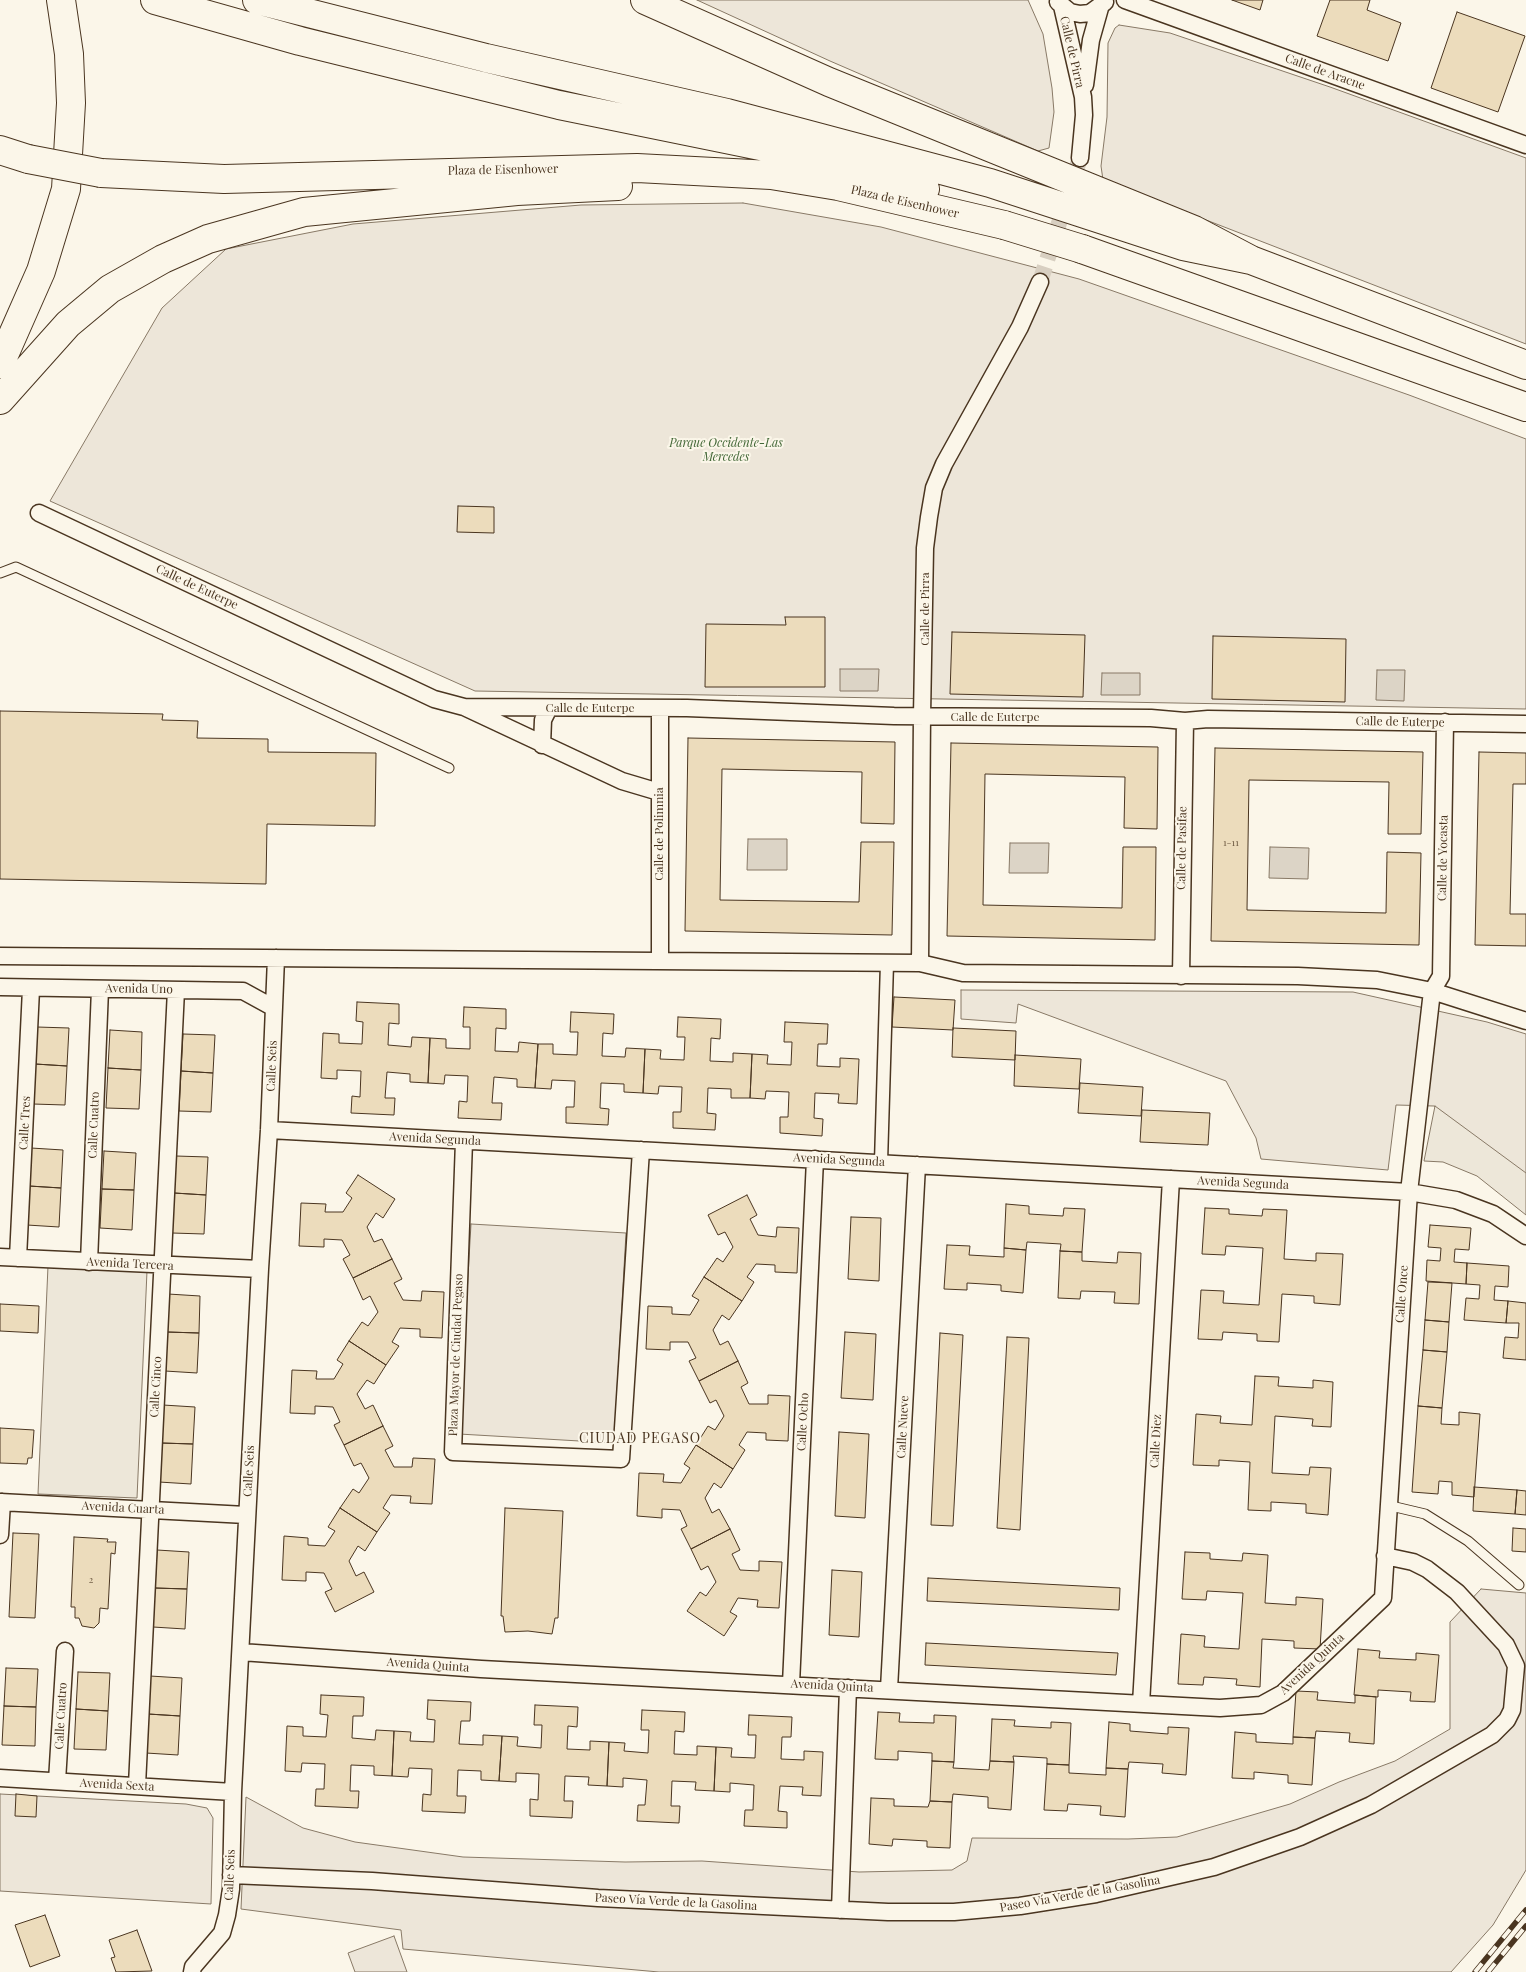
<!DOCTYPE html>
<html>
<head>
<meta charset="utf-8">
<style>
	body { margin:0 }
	canvas { display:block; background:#fbf6e9 }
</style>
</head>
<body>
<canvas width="1526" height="1972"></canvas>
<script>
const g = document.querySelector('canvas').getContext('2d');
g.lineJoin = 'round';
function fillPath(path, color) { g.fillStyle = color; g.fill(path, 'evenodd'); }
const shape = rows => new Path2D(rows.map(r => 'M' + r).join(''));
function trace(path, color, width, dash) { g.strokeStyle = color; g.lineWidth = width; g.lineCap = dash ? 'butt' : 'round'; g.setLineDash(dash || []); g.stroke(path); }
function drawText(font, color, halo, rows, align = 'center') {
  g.font = font + ' "Playfair Display",serif'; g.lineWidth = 4; g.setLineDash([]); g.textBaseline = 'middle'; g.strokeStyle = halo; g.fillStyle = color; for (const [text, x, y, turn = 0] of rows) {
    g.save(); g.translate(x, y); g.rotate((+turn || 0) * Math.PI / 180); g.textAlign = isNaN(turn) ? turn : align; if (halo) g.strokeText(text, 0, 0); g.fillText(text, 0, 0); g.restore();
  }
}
const green = shape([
	[697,0,1028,0,1043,34,1052,88,1054,112,1049,148,1038,151,830,61,697,0],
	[1119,25,1170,33,1330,87,1526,158,1526,344,1103,180,1101,166,1107,117,1108,43,1115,28,1119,25],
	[743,203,881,227,1079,279,1409,395,1526,439,1526,709,475,691,50,501,162,308,226,249,353,224,581,205,743,203],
	[961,990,1353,992,1487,1022,1526,1034,1526,1176,1434,1106,1396,1105,1388,1170,1261,1159,1256,1138,1226,1081,1018,1004,1016,1023,961,1019,961,990],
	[471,1224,626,1233,614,1443,459,1434,471,1224],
	[1481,1589,1526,1593,1526,1870,1493,1925,1451,1972,659,1972,403,1949,401,1930,241,1909,246,1797,303,1828,355,1842,463,1857,625,1862,702,1861,859,1872,952,1870,967,1861,972,1838,1128,1839,1177,1837,1290,1804,1339,1782,1395,1761,1450,1729,1450,1622,1481,1589],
	[0,1794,186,1804,207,1808,213,1818,211,1904,0,1891,0,1794],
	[394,1936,407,1972,355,1972,348,1953,394,1936]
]);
const parking = shape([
	[1435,1106,1526,1173,1526,1215,1477,1176,1443,1162,1424,1161,1435,1106],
	[48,1266,147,1271,137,1498,38,1494,48,1266]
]);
const water = shape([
	[840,669,879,669,878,691,840,691,840,669],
	[1377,670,1405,670,1404,701,1376,700,1377,670],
	[1102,673,1140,673,1140,695,1101,695,1102,673],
	[748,839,787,839,787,870,747,870,748,839],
	[1010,843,1049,843,1048,873,1009,873,1010,843],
	[1270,847,1309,848,1308,879,1269,878,1270,847]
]);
const building = shape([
	[1232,0,1263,0,1260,10,1232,0],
	[1330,0,1370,0,1367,10,1401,23,1388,61,1317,36,1330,0],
	[1457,12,1525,36,1498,112,1431,88,1457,12],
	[458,506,494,507,494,533,457,532,458,506],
	[785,617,825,617,825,687,705,687,706,624,786,625,785,617],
	[952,632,1085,635,1083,697,950,694,952,632],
	[1213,636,1346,639,1345,702,1212,699,1213,636],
	[0,711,163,714,162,720,198,721,197,738,268,739,268,752,376,753,375,826,267,824,266,884,0,879,0,711],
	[688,738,895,742,894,824,861,823,862,772,722,769,720,900,859,902,861,842,894,842,892,935,685,931,688,738],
	[951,743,1158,747,1157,829,1124,828,1125,777,985,774,983,905,1122,908,1123,847,1156,847,1155,940,947,936,951,743],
	[1215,748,1423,752,1421,834,1388,834,1389,782,1249,780,1247,910,1386,913,1387,852,1421,853,1419,945,1211,941,1215,748],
	[1479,752,1526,753,1526,784,1513,784,1510,914,1526,914,1526,946,1475,945,1479,752],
	[894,997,955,1000,953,1030,892,1027,894,997],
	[357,1002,399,1004,399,1024,389,1023,388,1045,411,1047,412,1037,430,1038,428,1083,410,1082,410,1074,387,1072,385,1098,395,1098,394,1115,351,1113,352,1096,360,1097,361,1071,337,1070,337,1079,321,1078,323,1033,339,1034,339,1043,362,1044,363,1022,356,1021,357,1002],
	[464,1007,506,1009,506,1029,496,1028,495,1051,518,1052,519,1042,538,1044,535,1088,517,1087,517,1079,494,1077,492,1103,502,1103,501,1120,458,1118,459,1101,467,1102,468,1076,445,1075,444,1084,428,1083,430,1038,446,1039,446,1048,470,1049,470,1027,463,1027,464,1007],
	[571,1012,614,1014,613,1034,603,1033,602,1056,625,1057,626,1048,645,1049,643,1093,624,1092,624,1084,601,1083,600,1108,609,1109,608,1125,566,1123,566,1107,574,1107,575,1081,552,1080,551,1089,535,1088,538,1044,553,1044,553,1054,577,1055,578,1032,570,1032,571,1012],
	[678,1017,721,1019,720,1039,711,1038,710,1061,733,1062,733,1053,752,1054,750,1098,731,1098,731,1089,708,1088,707,1113,716,1114,715,1130,673,1128,673,1112,681,1112,682,1087,659,1086,658,1094,643,1093,645,1049,661,1050,660,1059,684,1060,685,1037,677,1037,678,1017],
	[785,1022,828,1024,827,1044,818,1044,817,1066,840,1067,840,1058,859,1059,857,1104,838,1103,839,1094,815,1093,814,1118,823,1119,822,1136,780,1133,780,1117,788,1117,789,1092,766,1091,765,1099,750,1098,752,1054,768,1055,767,1064,791,1065,792,1042,784,1042,785,1022],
	[37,1027,69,1028,67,1066,35,1064,37,1027],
	[953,1028,1016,1031,1015,1060,952,1057,953,1028],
	[110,1030,142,1032,141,1070,108,1068,110,1030],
	[183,1034,215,1035,213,1073,181,1071,183,1034],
	[1015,1055,1081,1059,1079,1089,1014,1086,1015,1055],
	[35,1064,67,1066,65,1105,33,1104,35,1064],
	[108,1068,141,1070,139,1109,106,1108,108,1068],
	[181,1071,213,1073,211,1112,179,1111,181,1071],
	[1080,1083,1143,1087,1141,1116,1078,1113,1080,1083],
	[1142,1110,1210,1113,1208,1145,1140,1142,1142,1110],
	[31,1148,63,1150,61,1188,29,1186,31,1148],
	[104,1151,136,1153,134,1190,102,1189,104,1151],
	[176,1156,208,1157,206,1195,174,1193,176,1156],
	[358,1175,395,1199,383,1218,376,1213,367,1227,374,1242,382,1239,392,1259,353,1278,343,1259,350,1255,342,1240,324,1239,324,1247,299,1246,301,1203,326,1204,325,1212,343,1212,352,1198,346,1193,358,1175],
	[29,1186,61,1188,59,1227,27,1225,29,1186],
	[102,1189,134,1190,132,1230,100,1228,102,1189],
	[174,1193,206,1195,204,1234,172,1233,174,1193],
	[747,1195,757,1215,750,1219,758,1235,776,1237,777,1227,799,1228,797,1273,775,1272,775,1265,756,1264,747,1277,754,1282,742,1301,704,1277,717,1258,723,1262,733,1247,725,1232,718,1235,708,1215,747,1195],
	[1006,1204,1029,1206,1029,1214,1063,1216,1064,1208,1085,1209,1082,1252,1060,1251,1061,1244,1027,1242,1026,1250,1004,1248,1006,1204],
	[1205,1208,1229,1209,1229,1214,1262,1216,1263,1209,1287,1210,1284,1259,1316,1261,1316,1253,1343,1254,1340,1305,1314,1303,1314,1296,1282,1294,1279,1342,1257,1341,1257,1334,1223,1332,1222,1340,1198,1339,1201,1290,1224,1291,1223,1303,1259,1305,1263,1248,1226,1246,1225,1255,1202,1254,1205,1208],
	[851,1217,881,1218,879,1281,848,1279,851,1217],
	[1430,1225,1471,1228,1469,1250,1455,1249,1454,1262,1467,1263,1466,1284,1426,1281,1427,1260,1440,1261,1441,1248,1428,1247,1430,1225],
	[947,1245,970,1246,969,1255,1004,1257,1004,1248,1026,1250,1023,1293,1001,1291,1001,1285,967,1283,967,1290,944,1289,947,1245],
	[1060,1251,1082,1252,1082,1261,1117,1263,1118,1252,1141,1253,1139,1304,1114,1303,1115,1292,1081,1291,1080,1299,1058,1298,1060,1251],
	[392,1259,402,1279,394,1283,403,1300,421,1301,422,1291,444,1292,442,1338,420,1337,420,1329,400,1328,392,1342,399,1346,386,1365,349,1341,362,1322,368,1326,378,1312,370,1296,363,1300,353,1278,392,1259],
	[1467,1263,1509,1266,1508,1287,1495,1286,1494,1300,1508,1301,1506,1323,1464,1320,1466,1298,1479,1299,1480,1285,1466,1284,1467,1263],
	[704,1277,742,1301,729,1320,722,1315,713,1330,720,1345,728,1341,738,1361,699,1381,689,1361,696,1358,688,1342,670,1342,670,1350,646,1349,648,1306,672,1307,672,1314,690,1315,699,1300,692,1296,704,1277],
	[1428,1282,1452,1283,1449,1322,1425,1320,1428,1282],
	[168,1294,200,1296,199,1333,167,1332,168,1294],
	[1508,1301,1526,1303,1526,1360,1503,1358,1505,1337,1518,1338,1519,1323,1506,1323,1508,1301],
	[0,1304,39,1306,38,1333,0,1331,0,1304],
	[1425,1320,1449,1322,1447,1352,1423,1350,1425,1320],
	[167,1332,199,1333,197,1373,165,1371,167,1332],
	[845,1332,876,1334,873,1400,841,1398,845,1332],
	[940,1333,963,1335,953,1526,931,1525,940,1333],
	[1007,1337,1029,1338,1020,1530,997,1528,1007,1337],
	[349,1341,386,1365,374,1384,367,1380,357,1394,365,1409,373,1405,383,1426,344,1445,334,1425,340,1422,333,1407,315,1406,315,1414,290,1413,292,1370,317,1371,316,1379,334,1379,343,1364,337,1360,349,1341],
	[1423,1350,1447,1352,1442,1408,1418,1406,1423,1350],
	[738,1361,748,1383,741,1387,749,1404,768,1404,768,1395,790,1396,788,1441,766,1440,766,1433,747,1432,739,1445,745,1450,733,1469,696,1445,708,1426,715,1430,724,1416,716,1400,710,1403,699,1381,738,1361],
	[1255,1376,1279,1377,1278,1386,1313,1388,1313,1380,1333,1382,1331,1427,1312,1426,1313,1419,1275,1416,1272,1473,1309,1475,1310,1467,1331,1468,1328,1515,1306,1513,1306,1504,1271,1502,1271,1511,1248,1510,1250,1462,1219,1460,1219,1466,1193,1465,1196,1414,1221,1416,1220,1423,1252,1425,1255,1376],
	[163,1405,195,1407,193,1444,161,1443,163,1405],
	[1418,1406,1442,1408,1441,1424,1459,1425,1459,1412,1480,1414,1474,1497,1452,1495,1452,1482,1439,1481,1438,1494,1412,1492,1418,1406],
	[383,1426,393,1446,385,1450,394,1467,412,1467,413,1458,435,1459,432,1504,410,1503,411,1496,391,1495,383,1508,390,1513,377,1532,340,1508,353,1489,359,1493,369,1478,361,1463,354,1466,344,1445,383,1426],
	[0,1428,34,1430,32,1458,28,1458,27,1464,0,1463,0,1428],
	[839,1432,869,1434,865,1518,835,1516,839,1432],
	[161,1443,193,1444,191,1484,159,1482,161,1443],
	[696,1445,733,1469,721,1488,714,1483,705,1498,712,1513,719,1509,730,1529,691,1549,681,1529,687,1526,680,1510,662,1509,662,1518,637,1516,639,1473,664,1474,663,1482,681,1483,690,1468,684,1464,696,1445],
	[1474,1487,1517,1490,1515,1514,1473,1511,1474,1487],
	[1517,1490,1526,1491,1526,1515,1515,1514,1517,1490],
	[340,1508,377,1532,365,1551,358,1546,349,1561,356,1576,364,1572,374,1592,335,1612,325,1592,332,1589,324,1573,306,1572,306,1581,282,1580,284,1536,308,1538,308,1545,325,1546,335,1531,328,1527,340,1508],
	[505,1508,563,1511,558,1618,555,1618,552,1634,528,1631,505,1632,503,1616,501,1616,505,1508],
	[1513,1528,1526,1529,1526,1552,1512,1551,1513,1528],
	[730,1529,740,1550,732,1554,740,1570,759,1571,759,1561,782,1562,779,1608,757,1607,758,1600,738,1598,730,1612,737,1616,724,1636,687,1611,700,1592,706,1596,716,1582,708,1566,701,1570,691,1549,730,1529],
	[13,1533,39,1534,35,1618,9,1617,13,1533],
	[74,1537,108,1539,107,1542,116,1542,115,1554,111,1553,108,1609,100,1608,99,1623,94,1628,82,1626,79,1618,75,1618,75,1607,71,1607,74,1537],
	[157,1550,189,1552,187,1589,155,1588,157,1550],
	[1185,1552,1210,1553,1210,1559,1242,1561,1243,1553,1268,1555,1265,1603,1296,1605,1296,1597,1323,1599,1320,1649,1294,1648,1294,1641,1262,1639,1260,1687,1236,1685,1237,1679,1204,1677,1203,1685,1178,1684,1181,1634,1205,1636,1204,1647,1239,1649,1243,1593,1207,1591,1206,1600,1182,1599,1185,1552],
	[832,1570,862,1572,859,1637,829,1635,832,1570],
	[928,1578,1120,1588,1119,1610,927,1601,928,1578],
	[155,1588,187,1589,185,1629,153,1627,155,1588],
	[926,1643,1118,1653,1116,1675,925,1665,926,1643],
	[1358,1649,1380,1651,1379,1658,1416,1660,1416,1653,1439,1655,1435,1702,1410,1701,1411,1692,1378,1690,1378,1697,1354,1695,1358,1649],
	[6,1668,38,1669,36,1707,4,1706,6,1668],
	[78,1672,110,1673,108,1711,76,1709,78,1672],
	[150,1676,182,1678,180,1716,148,1714,150,1676],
	[1296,1691,1318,1692,1317,1700,1355,1703,1355,1695,1376,1697,1374,1744,1349,1742,1350,1733,1316,1731,1315,1738,1293,1737,1296,1691],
	[321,1695,364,1697,363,1716,353,1716,352,1738,375,1740,376,1730,394,1731,392,1776,374,1775,374,1766,351,1765,350,1791,359,1791,358,1808,315,1806,316,1789,324,1789,325,1764,302,1763,301,1772,285,1771,287,1726,303,1727,303,1736,326,1737,328,1715,320,1714,321,1695],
	[428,1700,471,1702,470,1721,461,1721,459,1744,483,1745,483,1735,502,1736,499,1781,481,1780,481,1771,458,1770,457,1796,466,1796,465,1813,422,1811,423,1794,431,1795,432,1769,409,1768,408,1777,392,1776,394,1731,411,1732,410,1741,434,1742,435,1720,427,1719,428,1700],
	[535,1705,578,1707,577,1727,568,1726,567,1749,590,1750,590,1741,609,1742,607,1786,588,1785,589,1777,565,1776,564,1801,573,1801,572,1818,530,1816,530,1799,538,1800,539,1774,516,1773,516,1782,499,1781,502,1736,518,1737,517,1746,541,1748,542,1725,534,1725,535,1705],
	[4,1706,36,1707,35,1746,2,1745,4,1706],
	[76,1709,108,1711,106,1750,74,1749,76,1709],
	[642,1710,685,1712,684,1732,675,1731,674,1754,697,1755,697,1746,716,1747,714,1791,695,1790,696,1782,672,1781,671,1806,680,1806,679,1823,637,1821,638,1805,645,1805,647,1780,623,1778,623,1787,607,1786,609,1742,625,1743,624,1751,648,1753,649,1730,641,1730,642,1710],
	[878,1712,900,1713,899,1722,934,1723,934,1715,956,1716,954,1762,932,1761,932,1753,898,1751,898,1760,875,1759,878,1712],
	[148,1714,180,1716,178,1755,146,1753,148,1714],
	[749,1715,792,1717,791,1737,782,1737,781,1759,804,1760,804,1751,823,1752,821,1796,802,1795,803,1787,780,1786,778,1811,787,1812,787,1828,744,1826,745,1810,753,1810,754,1785,730,1783,730,1792,714,1791,716,1747,732,1748,731,1757,755,1758,756,1735,748,1735,749,1715],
	[992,1719,1015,1720,1014,1726,1051,1728,1051,1722,1071,1723,1069,1765,1047,1764,1047,1758,1013,1756,1014,1762,990,1761,992,1719],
	[1109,1722,1130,1724,1130,1731,1168,1734,1168,1727,1189,1728,1186,1775,1162,1773,1163,1764,1129,1762,1128,1769,1106,1768,1109,1722],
	[1235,1732,1256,1734,1256,1742,1293,1744,1293,1737,1315,1738,1312,1785,1288,1783,1288,1775,1254,1772,1254,1779,1232,1778,1235,1732],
	[932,1761,954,1762,953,1768,989,1770,990,1761,1014,1762,1011,1810,988,1808,988,1797,953,1794,952,1802,930,1801,932,1761],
	[1047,1764,1069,1765,1069,1773,1106,1775,1106,1768,1128,1769,1125,1817,1100,1815,1101,1806,1068,1804,1067,1811,1044,1810,1047,1764],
	[16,1794,37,1796,36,1817,15,1816,16,1794],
	[871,1798,894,1799,894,1806,928,1807,930,1801,952,1802,950,1848,927,1847,927,1841,893,1839,892,1846,869,1844,871,1798],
	[45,1915,60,1956,30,1967,15,1925,45,1915],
	[137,1930,152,1971,116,1972,111,1958,115,1957,109,1940,137,1930]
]);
const minorTunnel = shape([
	[1040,282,1080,158]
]);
const service = shape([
	[0,573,16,567,449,768],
	[1387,1505,1425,1514,1468,1541,1519,1585]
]);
const pedestrian = shape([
	[881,1162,887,963]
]);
const minor = shape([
	[1125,0,1526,145],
	[1058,2,1070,12,1080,14,1090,13,1105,2],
	[1062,6,1083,97,1084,115,1080,158],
	[1085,85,1091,40,1100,8],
	[39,513,434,699,464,707,622,781,659,792],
	[464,707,687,708,894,716,1151,718,1185,721,1208,719,1526,724],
	[542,745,543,720,549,708],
	[0,956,920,963,963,973,1298,976,1377,980,1432,991,1526,1021],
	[660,961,660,708],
	[920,963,922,716,925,548,929,517,934,488,944,464,1020,327,1040,282],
	[1181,976,1185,721],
	[0,987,243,991,274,1008],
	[269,1130,1409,1192,1456,1200,1493,1214,1526,1236],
	[464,1141,453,1452,621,1459,641,1150],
	[0,1257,260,1269],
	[18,1258,31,989],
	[89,1262,100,989],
	[0,1502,246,1515],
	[0,1535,2,1502],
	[241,1652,481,1669,1220,1708,1261,1705,1283,1693,1383,1598,1409,1192,1432,991,1441,976,1445,722],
	[791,1684,815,1159],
	[889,1689,917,1165],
	[1141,1704,1171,1179],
	[0,1778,233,1792],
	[57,1781,65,1651],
	[137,1785,176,990],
	[231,1875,372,1881,598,1898,888,1912,954,1912,1020,1906,1096,1894,1214,1867,1300,1837,1371,1805,1492,1735,1507,1720,1512,1710,1516,1666,1506,1645,1457,1592,1427,1569,1413,1562,1385,1556],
	[840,1910,848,1688],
	[192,1972,193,1967,222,1933,227,1915,231,1889,233,1792,260,1269,269,1130,276,958]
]);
const motorway = shape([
	[155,0,300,41,559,105,829,160,925,189],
	[257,0,486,58,727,113,990,183,1183,246,1251,260],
	[645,0,829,82,1194,230,1251,260,1526,365],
	[0,150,28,159],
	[101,173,224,179,637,168,771,175,838,186,1004,225],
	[1082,249,1526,407],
	[0,364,41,271,66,189,71,103,69,54,61,0],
	[0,400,68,324,110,289,163,259,208,239,304,212,517,191,618,186]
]);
const rail = shape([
	[1475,1972,1526,1910],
	[1488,1972,1526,1926]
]);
const motorwayBridge = shape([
	[28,159,101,173],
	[1004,225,1082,249]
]);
const numberNames = [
	["1-11",1231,843],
	["2",91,1580]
];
const streetNames = [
	["Calle de Pirra",1072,52,77],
	["Calle de Aracne",1325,72,20],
	["Plaza de Eisenhower",503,170,-1],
	["Plaza de Eisenhower",905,202,13],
	["Calle de Euterpe",197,587,25],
	["Calle de Pirra",925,609,-90],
	["Calle de Euterpe",590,708],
	["Calle de Euterpe",995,717],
	["Calle de Euterpe",1400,722,1],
	["Calle de Polimnia",659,834,-90],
	["Calle de Pasifae",1182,848,-89],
	["Calle de Yocasta",1443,858,-89],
	["Avenida Uno",139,989,1],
	["Calle Seis",272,1066,-88],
	["Calle Tres",25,1123,-87],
	["Calle Cuatro",94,1125,-88],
	["Avenida Segunda",435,1139,3],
	["Avenida Segunda",839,1160,3],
	["Avenida Segunda",1243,1183,3],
	["Avenida Tercera",130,1264,3],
	["Calle Once",1402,1294,-86],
	["Plaza Mayor de Ciudad Pegaso",456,1355,-88],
	["Calle Cinco",156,1387,-87],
	["Calle Ocho",803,1422,-87],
	["Calle Nueve",903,1427,-87],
	["Calle Diez",1156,1441,-87],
	["Calle Seis",249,1471,-87],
	["Avenida Cuarta",123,1508,3],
	["Avenida Quinta",1312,1664,-43],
	["Avenida Quinta",428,1665,4],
	["Avenida Quinta",832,1686,3],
	["Calle Cuatro",61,1716,-87],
	["Avenida Sexta",117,1785,3],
	["Calle Seis",230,1875,-88],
	["Paseo Vía Verde de la Gasolina",1080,1894,-10],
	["Paseo Vía Verde de la Gasolina",676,1902,3]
];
const parkNames = [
	["Parque Occidente-Las",726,443],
	["Mercedes",726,457]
];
const neighbourhoodNames = [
	["CIUDAD PEGASO",640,1439]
];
fillPath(green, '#ede6d9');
trace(green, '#887966', 1);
fillPath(parking, '#ede7d9');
trace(parking, '#887966', 1);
fillPath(water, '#dcd4c6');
trace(water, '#887966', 1);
fillPath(building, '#ecdcbc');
trace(building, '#4a3520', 1);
trace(minorTunnel, '#d8cfc1', 16, [16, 8]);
trace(service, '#4a3520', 11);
trace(pedestrian, '#4a3520', 15);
trace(minor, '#4a3520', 19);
trace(motorway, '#4a3520', 30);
trace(service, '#fbf6e9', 9);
trace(pedestrian, '#fbf6e9', 12);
trace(minor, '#fbf6e9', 16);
trace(motorway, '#fbf6e9', 28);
trace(rail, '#4a3520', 5.5);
trace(rail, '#fbf6e9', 4, [11]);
trace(motorwayBridge, '#4a3520', 30, []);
trace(motorwayBridge, '#fbf6e9', 28);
drawText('10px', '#725f47', null, numberNames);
drawText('12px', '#4a3520', '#fbf6e9', streetNames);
drawText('italic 12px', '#436837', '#fbf6e9', parkNames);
g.letterSpacing = '1px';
drawText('14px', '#4a3520', '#fbf6e9', neighbourhoodNames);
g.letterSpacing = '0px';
</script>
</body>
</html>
